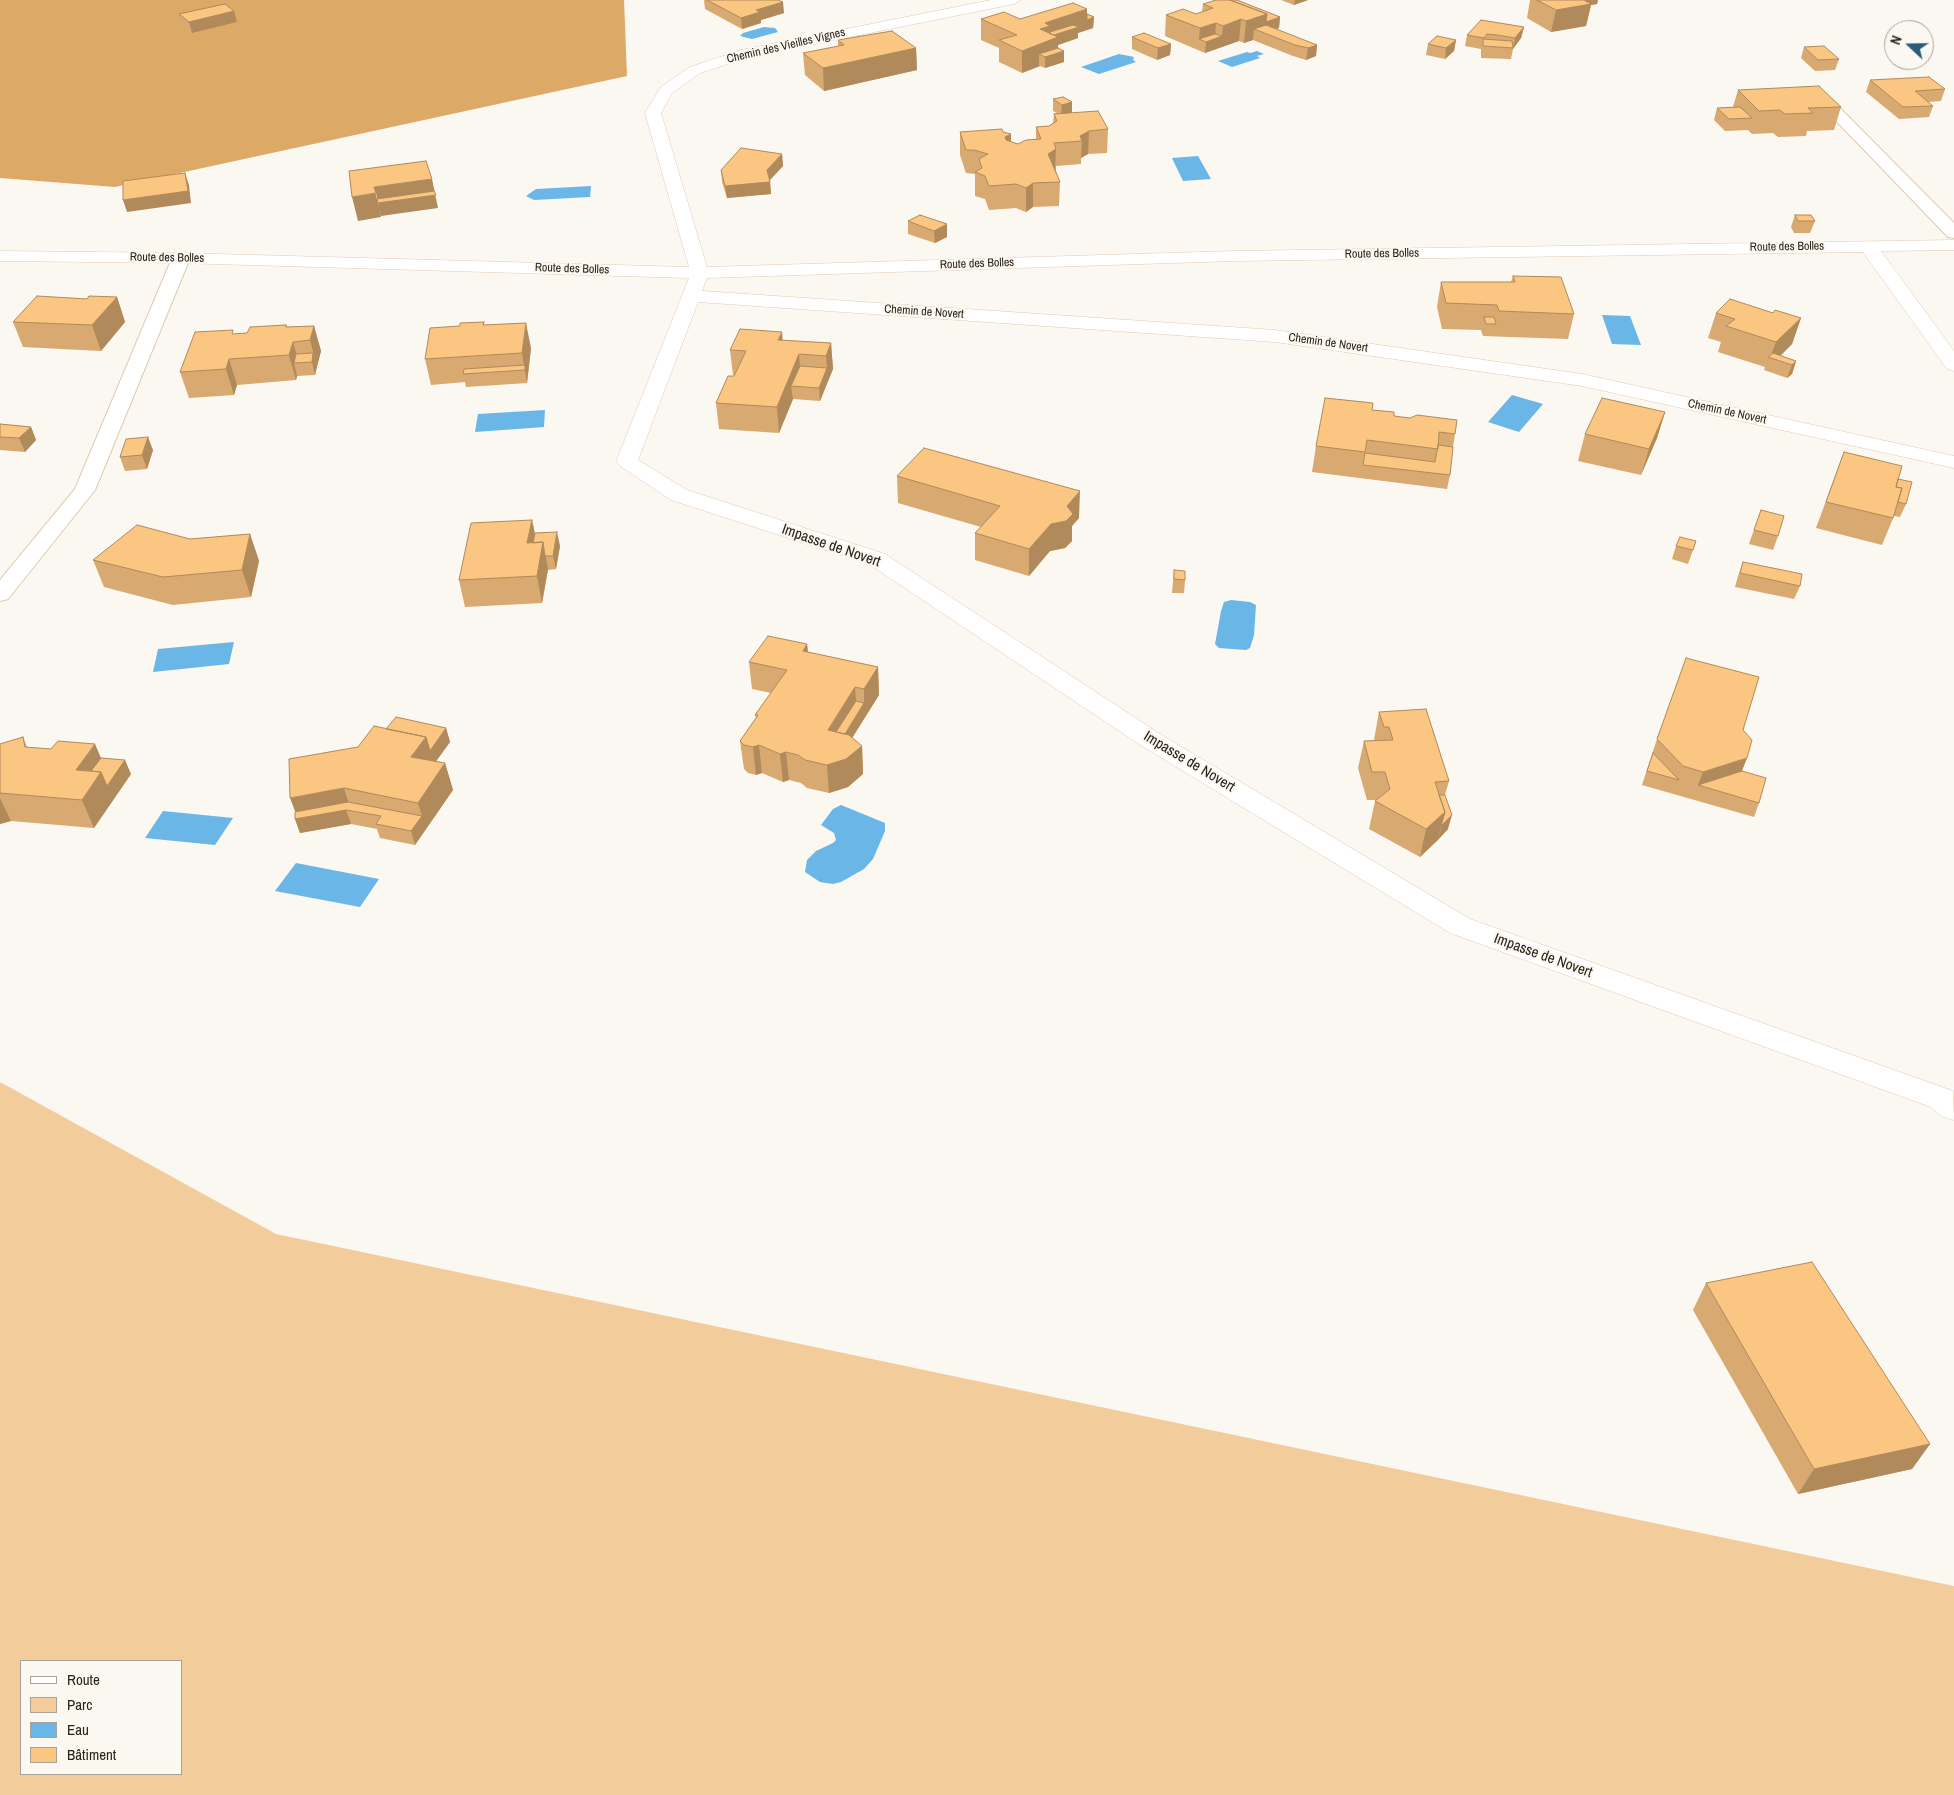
<!DOCTYPE html>
<html>
<head>
<meta charset="utf-8">
<style>
	body { margin:0 }
	#map { position:relative; width:1954px; height:1795px; overflow:hidden; background:#fbf7f1; font-family:"Archivo Narrow",sans-serif }
	canvas { display:block }
	.legend { position:absolute; left:20px; top:1660px; width:162px; height:115px; box-sizing:border-box; background:#fbf7f1; border:1px solid #a8a29a; margin:0; padding:6px 9px; list-style:none; font-size:15px; color:#2b2218 }
	.legend li { display:flex; align-items:center; gap:10px; height:25px }
	.legend b { width:25px; border:1px solid #a8a29a }
	.north { position:absolute; left:1884px; top:20px; width:50px; height:50px; box-sizing:border-box; background:#fbf7f1; border:1px solid #a8a29a; border-radius:50%; rotate:291deg; font-size:14px; font-weight:700; line-height:20px; text-align:center; color:#2b2218 }
	.north::after { content:''; display:block; margin:auto; width:18px; height:22px; background:#2a5c79; clip-path:polygon(50% 0,100% 100%,50% 72%,0 100%) }
</style>
</head>
<body>
<div id="map">
<canvas width="1954" height="1795"></canvas>
<ul class="legend">
<li><b style="height:6px;background:#fff"></b>Route</li>
<li><b style="height:14px;background:#f3cc9c"></b>Parc</li>
<li><b style="height:14px;background:#69b6e7"></b>Eau</li>
<li><b style="height:14px;background:#fbc582"></b>Bâtiment</li>
</ul>
<div class="north">N</div>
</div>
<script>
const g = document.querySelector('canvas').getContext('2d');
g.lineJoin = 'round';
function fillPath(path, color) { g.fillStyle = color; g.fill(path, 'evenodd'); }
const shape = rows => new Path2D(rows.map(r => 'M' + r).join(''));
function trace(path, color, width, dash) { g.strokeStyle = color; g.lineWidth = width; g.lineCap = dash ? 'butt' : 'round'; g.setLineDash(dash || []); g.stroke(path); }
function drawText(font, color, halo, rows, align = 'center') {
  g.font = font + ' "Archivo Narrow",sans-serif'; g.lineWidth = 4.5; g.setLineDash([]); g.textBaseline = 'middle'; g.strokeStyle = halo; g.fillStyle = color; for (const [text, x, y, turn = 0] of rows) {
    g.save(); g.translate(x, y); g.rotate((+turn || 0) * Math.PI / 180); g.textAlign = isNaN(turn) ? turn : align; if (halo) g.strokeText(text, 0, 0); g.fillText(text, 0, 0); g.restore();
  }
}
const green = shape([
	[0,1082,276,1234,1954,1586,1954,1795,0,1795],
	[21,1661,181,1661,181,1774,21,1774]
]);
const forest = shape([
	[0,0,624,0,627,76,115,187,0,178]
]);
const water = shape([
	[764,27,775,28,778,32,752,39,740,36,743,33],
	[1257,51,1264,54,1257,56,1260,58,1232,67,1218,61,1247,52,1250,53],
	[1119,54,1134,57,1133,60,1136,62,1099,74,1081,67],
	[1198,156,1211,179,1183,181,1172,158],
	[591,186,590,197,534,200,526,196,536,189],
	[1602,315,1630,316,1641,345,1612,344],
	[1512,395,1543,404,1519,432,1488,422],
	[545,410,544,427,475,432,478,414],
	[1231,600,1250,602,1256,605,1254,635,1250,648,1246,650,1219,648,1215,644,1221,611,1224,602],
	[234,642,229,664,153,672,158,649],
	[841,805,885,823,885,831,873,859,864,869,841,882,833,884,820,882,805,872,807,860,816,851,833,843,836,840,834,833,821,825,833,809],
	[163,811,233,818,215,845,145,838],
	[296,863,379,879,360,907,275,891]
]);
const service = shape([
	[1821,93,1826,94,1954,223,1954,238,1948,237,1816,100,1814,97,1816,94,1821,93],
	[181,253,187,254,190,258,95,490,8,599,0,601,0,580,75,489,172,258,175,254,181,253]
]);
const minor = shape([
	[991,0,1021,0,1014,4,750,57,700,73,672,93,661,113,707,267,1234,251,1954,240,1954,250,1881,251,1954,351,1954,371,1947,369,1863,252,1234,261,707,278,702,291,1275,330,1582,374,1954,456,1954,468,1582,386,1275,342,698,302,638,460,687,490,885,554,1160,734,1470,919,1953,1091,1954,1120,1943,1117,1931,1107,1450,933,1142,746,869,564,671,500,620,466,616,462,689,278,181,263,0,261,0,251,181,253,689,267,645,113,661,87,690,67,741,50,991,0]
]);
const wall = shape([
	[704,0,778,0,784,13,761,20,761,23,742,29,705,9],
	[1281,0,1308,0,1294,5],
	[1530,0,1598,0,1597,4,1591,5,1586,26,1551,32,1527,18],
	[1203,4,1280,17,1279,28,1276,29,1317,45,1316,56,1306,60,1293,56,1253,40,1244,43,1239,41,1205,53,1165,36,1166,15,1196,14,1202,12],
	[234,11,237,22,192,33,183,25,179,14],
	[1087,14,1094,17,1093,28,1078,33,1078,38,1058,45,1058,48,1064,51,1064,62,1045,68,1040,66,1022,73,999,62,999,48,981,40,981,19,1020,19],
	[1524,27,1521,38,1513,49,1511,59,1481,58,1481,49,1465,46,1467,35],
	[1132,37,1171,44,1170,55,1157,60,1132,49],
	[838,40,916,48,917,70,824,91,805,75,803,53,838,46],
	[1456,40,1454,51,1445,59,1426,55,1428,44],
	[1804,47,1839,59,1835,70,1815,71,1801,58],
	[1870,80,1945,89,1941,101,1928,102,1933,106,1929,117,1899,119,1866,92],
	[1738,90,1841,107,1834,130,1807,131,1806,136,1778,137,1773,133,1752,134,1748,130,1725,131,1714,120,1717,108,1733,107],
	[1053,99,1072,102,1072,113,1108,129,1107,153,1088,154,1081,158,1081,164,1056,166,1056,171,1060,182,1059,206,1033,207,1026,212,1016,208,989,210,985,199,975,196,975,174,966,173,960,155,960,132,1003,132,1011,142,1018,144,1036,139,1036,127,1049,126,1053,123,1054,114,1057,113,1053,111],
	[782,154,783,166,770,180,771,194,727,198,722,182,721,170],
	[920,215,947,237,935,243,908,234,908,221],
	[1795,215,1815,221,1810,233,1794,233,1791,227],
	[1513,276,1574,314,1568,339,1483,336,1481,330,1442,329,1437,307,1441,282,1511,282],
	[117,297,125,322,101,351,23,347,13,322,87,299],
	[1716,313,1773,313,1801,318,1792,344,1780,356,1796,361,1792,374,1787,378,1764,370,1765,367,1718,352,1721,342,1708,338],
	[484,322,484,325,531,348,527,383,466,387,465,382,431,385,425,359,460,326],
	[286,325,287,327,314,326,321,351,315,375,297,376,296,380,237,385,234,395,189,398,180,372,234,334,247,333],
	[783,340,831,343,833,369,820,401,793,399,779,433,719,429,716,403,735,375,733,375,730,350],
	[1372,410,1455,434,1453,447,1450,475,1447,489,1312,472,1316,446],
	[1665,412,1657,438,1641,475,1578,461,1585,434],
	[0,424,31,427,36,440,25,452,0,450],
	[153,450,147,469,125,471,120,457],
	[1844,452,1898,479,1906,504,1900,517,1894,516,1882,545,1816,528],
	[897,476,1079,518,1072,526,1072,541,1065,548,1050,551,1029,576,975,560,975,533,981,527,898,503],
	[1761,510,1778,536,1773,550,1749,544],
	[532,520,535,533,560,546,556,569,548,570,542,603,465,607,459,580],
	[250,534,259,561,251,597,173,605,104,587,93,560,190,539],
	[1696,541,1688,564,1672,559,1676,546],
	[1743,562,1800,586,1794,599,1735,587,1738,576],
	[1174,570,1185,580,1184,593,1172,593],
	[807,644,808,652,878,667,879,695,852,738,862,746,863,774,848,787,829,793,807,788,801,783,789,780,783,782,762,773,756,775,748,773,744,769,740,741,756,718,755,715,771,693,752,689,749,662],
	[1379,712,1449,781,1445,795,1448,829,1420,857,1369,829,1375,801,1376,800,1367,800,1358,768,1364,741,1374,740],
	[446,728,450,742,436,761,445,763,453,790,415,845,380,838,377,829,351,824,300,833,295,819,358,747,386,729],
	[1743,730,1747,758,1742,771,1759,803,1754,817,1642,785,1657,739],
	[23,737,27,747,101,758,131,774,94,828,11,821,0,824,0,744],
	[1706,1283,1930,1444,1912,1469,1798,1494,1693,1310]
]);
const shadedWall = shape([
	[1295,0,1308,0,1294,5],
	[1577,0,1598,0,1597,4,1591,5,1586,26,1551,32,1556,10],
	[783,2,784,13,761,20,761,23,742,29,741,18,756,10],
	[1087,9,1087,20,1094,17,1093,28,1078,33,1078,38,1058,45,1058,53,1064,51,1064,62,1045,68,1045,57,1039,54,1039,65,1040,66,1022,73,1022,51,1045,23],
	[234,11,237,22,192,33,189,22],
	[1267,14,1280,17,1279,28,1265,33,1254,29,1253,40,1244,43,1246,21],
	[1241,19,1239,41,1205,53,1206,42,1199,39,1200,28,1216,23,1215,39,1222,36,1223,26],
	[1524,27,1521,38,1513,49,1515,38],
	[1456,40,1454,51,1445,59,1446,48],
	[1171,44,1170,55,1157,60,1158,48],
	[1317,45,1316,56,1306,60,1308,48],
	[916,48,917,70,824,91,823,68],
	[1072,102,1072,114,1061,116,1062,105],
	[1089,131,1088,154,1081,158,1082,141,1080,136],
	[1011,134,1011,158,1005,137],
	[1056,149,1055,172,1048,154],
	[782,154,783,166,768,182,770,182,771,194,727,198,725,186,767,170],
	[185,173,189,185,191,203,127,212,123,200],
	[432,179,438,208,381,216,374,187],
	[1033,183,1033,207,1026,212,1026,188],
	[376,193,381,217,358,221,352,197],
	[947,224,947,237,935,243,934,231],
	[117,297,125,322,101,351,92,325],
	[1801,318,1792,344,1776,360,1770,358,1776,342],
	[526,323,531,348,527,383,522,353],
	[286,325,292,345,293,342,299,363,294,363,297,376,296,380,289,355,286,327],
	[314,326,321,351,317,366,310,340],
	[782,332,784,357,778,340],
	[831,343,833,369,820,401,819,388,827,368,826,356],
	[313,353,317,366,315,375,312,362],
	[799,354,801,379,791,386,793,399,779,433,777,407],
	[229,359,237,385,234,395,226,369],
	[1796,361,1792,374,1787,378,1792,365],
	[1665,412,1657,438,1641,475,1649,449],
	[31,427,36,440,25,452,19,438],
	[148,437,153,450,147,469,142,455],
	[1080,491,1079,518,1072,526,1072,541,1065,548,1050,551,1029,576,1029,549],
	[532,520,537,547,527,543],
	[557,532,560,546,556,569,553,556],
	[250,534,259,561,251,597,242,570],
	[543,542,548,569,542,603,537,576],
	[807,644,810,672,803,651],
	[878,667,879,695,839,759,838,745,864,703,864,689],
	[855,687,857,715,838,745,828,730],
	[446,728,450,742,419,785,411,757,426,737],
	[95,744,107,772,125,760,131,774,94,828,82,800,76,770],
	[759,745,762,773,756,775,753,747],
	[862,746,863,774,848,787,829,793,827,765],
	[786,752,789,780,783,782,780,754],
	[1747,758,1736,785,1698,785,1703,772],
	[445,763,453,790,415,845,411,831,422,816,418,803],
	[344,788,351,811,346,810,351,824,300,833,295,819,298,819,290,798],
	[0,798,11,821,0,824],
	[1445,812,1438,840,1420,857,1426,829],
	[1452,815,1448,829,1438,840,1441,826],
	[1930,1444,1912,1469,1798,1494,1814,1469]
]);
const building = shape([
	[707,0,778,0,783,2,756,10,760,12,741,18,707,0],
	[1216,0,1230,0,1267,14,1246,21,1241,19,1223,26,1216,23,1200,28,1166,15,1183,9,1196,14,1213,8,1203,4,1216,0],
	[1230,0,1237,0,1280,17,1266,22,1267,14,1230,0],
	[1537,0,1584,0,1591,4,1556,10,1537,0],
	[1073,3,1087,9,1045,23,1050,26,1040,29,1058,37,1022,51,999,40,1017,35,981,19,1004,12,1020,19,1073,3],
	[225,4,234,11,189,22,179,14,225,4],
	[1087,14,1094,17,1087,20,1087,14],
	[1481,20,1524,27,1515,38,1497,35,1487,34,1484,38,1467,35,1481,20],
	[1073,25,1079,27,1054,35,1050,34,1050,32,1073,25],
	[1266,25,1317,45,1308,48,1295,45,1254,29,1266,25],
	[892,31,916,48,823,68,803,53,844,45,838,40,892,31],
	[1144,33,1171,44,1158,48,1132,37,1144,33],
	[1215,34,1222,36,1206,42,1199,39,1215,34],
	[1437,36,1456,40,1446,48,1428,44,1437,36],
	[1483,39,1512,41,1513,48,1483,46,1483,39],
	[1824,46,1839,59,1818,60,1804,47,1824,46],
	[1058,48,1064,51,1045,57,1039,54,1058,48],
	[1929,77,1945,89,1915,91,1933,106,1903,107,1870,80,1929,77],
	[1819,86,1841,107,1808,108,1813,113,1785,114,1780,110,1759,111,1738,90,1819,86],
	[1063,97,1072,102,1062,105,1053,99,1063,97],
	[1740,107,1752,118,1729,119,1717,108,1740,107],
	[1098,111,1108,129,1089,131,1080,136,1082,141,1054,143,1056,149,1048,154,1060,182,1033,183,1026,188,1016,184,989,186,985,176,975,172,982,168,979,159,988,154,974,150,966,150,960,132,1002,129,1003,132,1011,134,1005,137,1006,140,1018,144,1026,140,1041,139,1036,127,1049,126,1057,121,1054,114,1098,111],
	[741,148,782,154,767,170,770,182,725,186,721,170,741,148],
	[426,161,432,179,374,187,376,193,352,197,349,171,426,161],
	[185,173,188,191,123,200,123,181,185,173],
	[434,191,436,195,378,203,377,199,434,191],
	[920,215,947,224,934,231,908,221,920,215],
	[1795,215,1811,215,1815,221,1798,221,1795,215],
	[1513,276,1561,277,1574,314,1499,311,1497,305,1446,303,1441,282,1515,282,1513,276],
	[37,296,87,299,89,296,117,297,92,325,13,322,37,296],
	[1730,299,1773,313,1775,310,1801,318,1776,342,1726,326,1735,319,1716,313,1730,299],
	[1484,317,1494,317,1496,324,1486,324,1484,317],
	[484,322,483,325,526,323,522,353,425,359,430,328,460,326,460,323,484,322],
	[286,325,286,327,314,326,310,340,293,342,289,355,229,359,226,369,180,372,195,332,233,330,232,334,247,333,250,327,286,325],
	[740,329,782,332,778,340,831,343,826,356,799,354,777,407,716,403,728,376,734,376,746,351,730,350,740,329],
	[313,353,312,362,294,363,296,354,313,353],
	[1773,353,1796,361,1792,365,1768,357,1773,353],
	[525,365,525,370,463,374,464,369,525,365],
	[800,366,827,368,819,388,791,386,800,366],
	[1325,398,1373,403,1372,410,1394,412,1394,416,1410,418,1417,415,1457,420,1455,434,1439,432,1438,449,1367,440,1365,452,1316,446,1325,398],
	[1602,398,1665,412,1649,449,1585,434,1602,398],
	[0,424,31,427,19,438,0,437,0,424],
	[148,437,142,455,120,457,126,439,148,437],
	[1438,445,1453,447,1450,475,1363,465,1365,453,1435,462,1438,445],
	[924,448,1080,491,1067,506,1073,514,1066,521,1051,524,1029,549,975,533,1000,506,897,476,924,448],
	[1844,452,1902,466,1896,487,1902,488,1893,518,1826,502,1844,452],
	[1898,479,1912,482,1906,504,1898,502,1902,488,1896,487,1898,479],
	[1761,510,1784,516,1778,536,1754,530,1761,510],
	[532,520,527,543,543,542,537,576,459,580,471,523,532,520],
	[137,525,190,539,250,534,242,570,163,577,93,560,137,525],
	[557,532,553,556,545,556,543,542,533,543,535,533,557,532],
	[1680,537,1696,541,1693,550,1676,546,1680,537],
	[1743,562,1802,574,1800,586,1740,573,1743,562],
	[1174,570,1185,571,1185,580,1174,579,1174,570],
	[768,636,807,644,803,651,878,667,864,689,855,687,828,730,849,735,862,746,846,759,827,765,805,760,798,755,786,752,780,754,759,745,753,747,744,745,740,741,758,715,755,715,787,670,749,662,768,636],
	[1686,658,1759,677,1743,730,1752,740,1747,758,1703,772,1683,766,1657,739,1686,658],
	[856,701,864,703,845,734,836,732,856,701],
	[1426,709,1449,781,1435,782,1445,812,1426,829,1375,801,1390,789,1385,772,1372,772,1364,741,1393,740,1389,727,1384,727,1379,712,1426,709],
	[396,717,446,728,430,751,426,737,386,729,396,717],
	[374,726,426,737,411,757,445,763,418,803,344,788,290,798,289,759,358,747,374,726],
	[23,737,25,747,51,749,58,741,95,744,76,770,101,772,82,800,0,793,0,744,23,737],
	[1653,753,1679,780,1647,771,1653,753],
	[101,758,125,760,107,786,101,772,91,771,101,758],
	[1742,771,1766,778,1759,803,1698,785,1742,771],
	[1439,795,1445,795,1452,815,1441,826,1445,812,1439,795],
	[348,802,422,816,411,831,376,824,381,816,346,810,295,819,295,812,348,802],
	[1812,1262,1930,1444,1814,1469,1706,1283,1812,1262]
]);
const farStreetnames = [
	["Chemin des Vieilles Vignes",786,46,-13],
	["Route des Bolles",1787,247,-1],
	["Route des Bolles",1382,254,-1],
	["Route des Bolles",167,258,1],
	["Route des Bolles",977,264,-2],
	["Route des Bolles",572,269,2],
	["Chemin de Novert",924,312,4],
	["Chemin de Novert",1328,343,8],
	["Chemin de Novert",1727,412,12]
];
const streetNames = [
	["Impasse de Novert",831,546,19],
	["Impasse de Novert",1189,762,31],
	["Impasse de Novert",1543,956,20]
];
fillPath(green, '#f3cc9c');
fillPath(forest, '#dda967');
fillPath(water, '#69b6e7');
trace(service, '#e1cab0', 2);
trace(minor, '#e1cab0', 1);
fillPath(service, '#fff');
fillPath(minor, '#fff');
fillPath(wall, '#d8a970');
fillPath(shadedWall, '#b08a5b');
fillPath(building, '#fbc582');
trace(building, '#b08a5b', 1);
drawText('12px', '#2b2218', '#fbf7f1', farStreetnames);
drawText('15px', '#2b2218', '#fbf7f1', streetNames);
</script>
</body>
</html>
